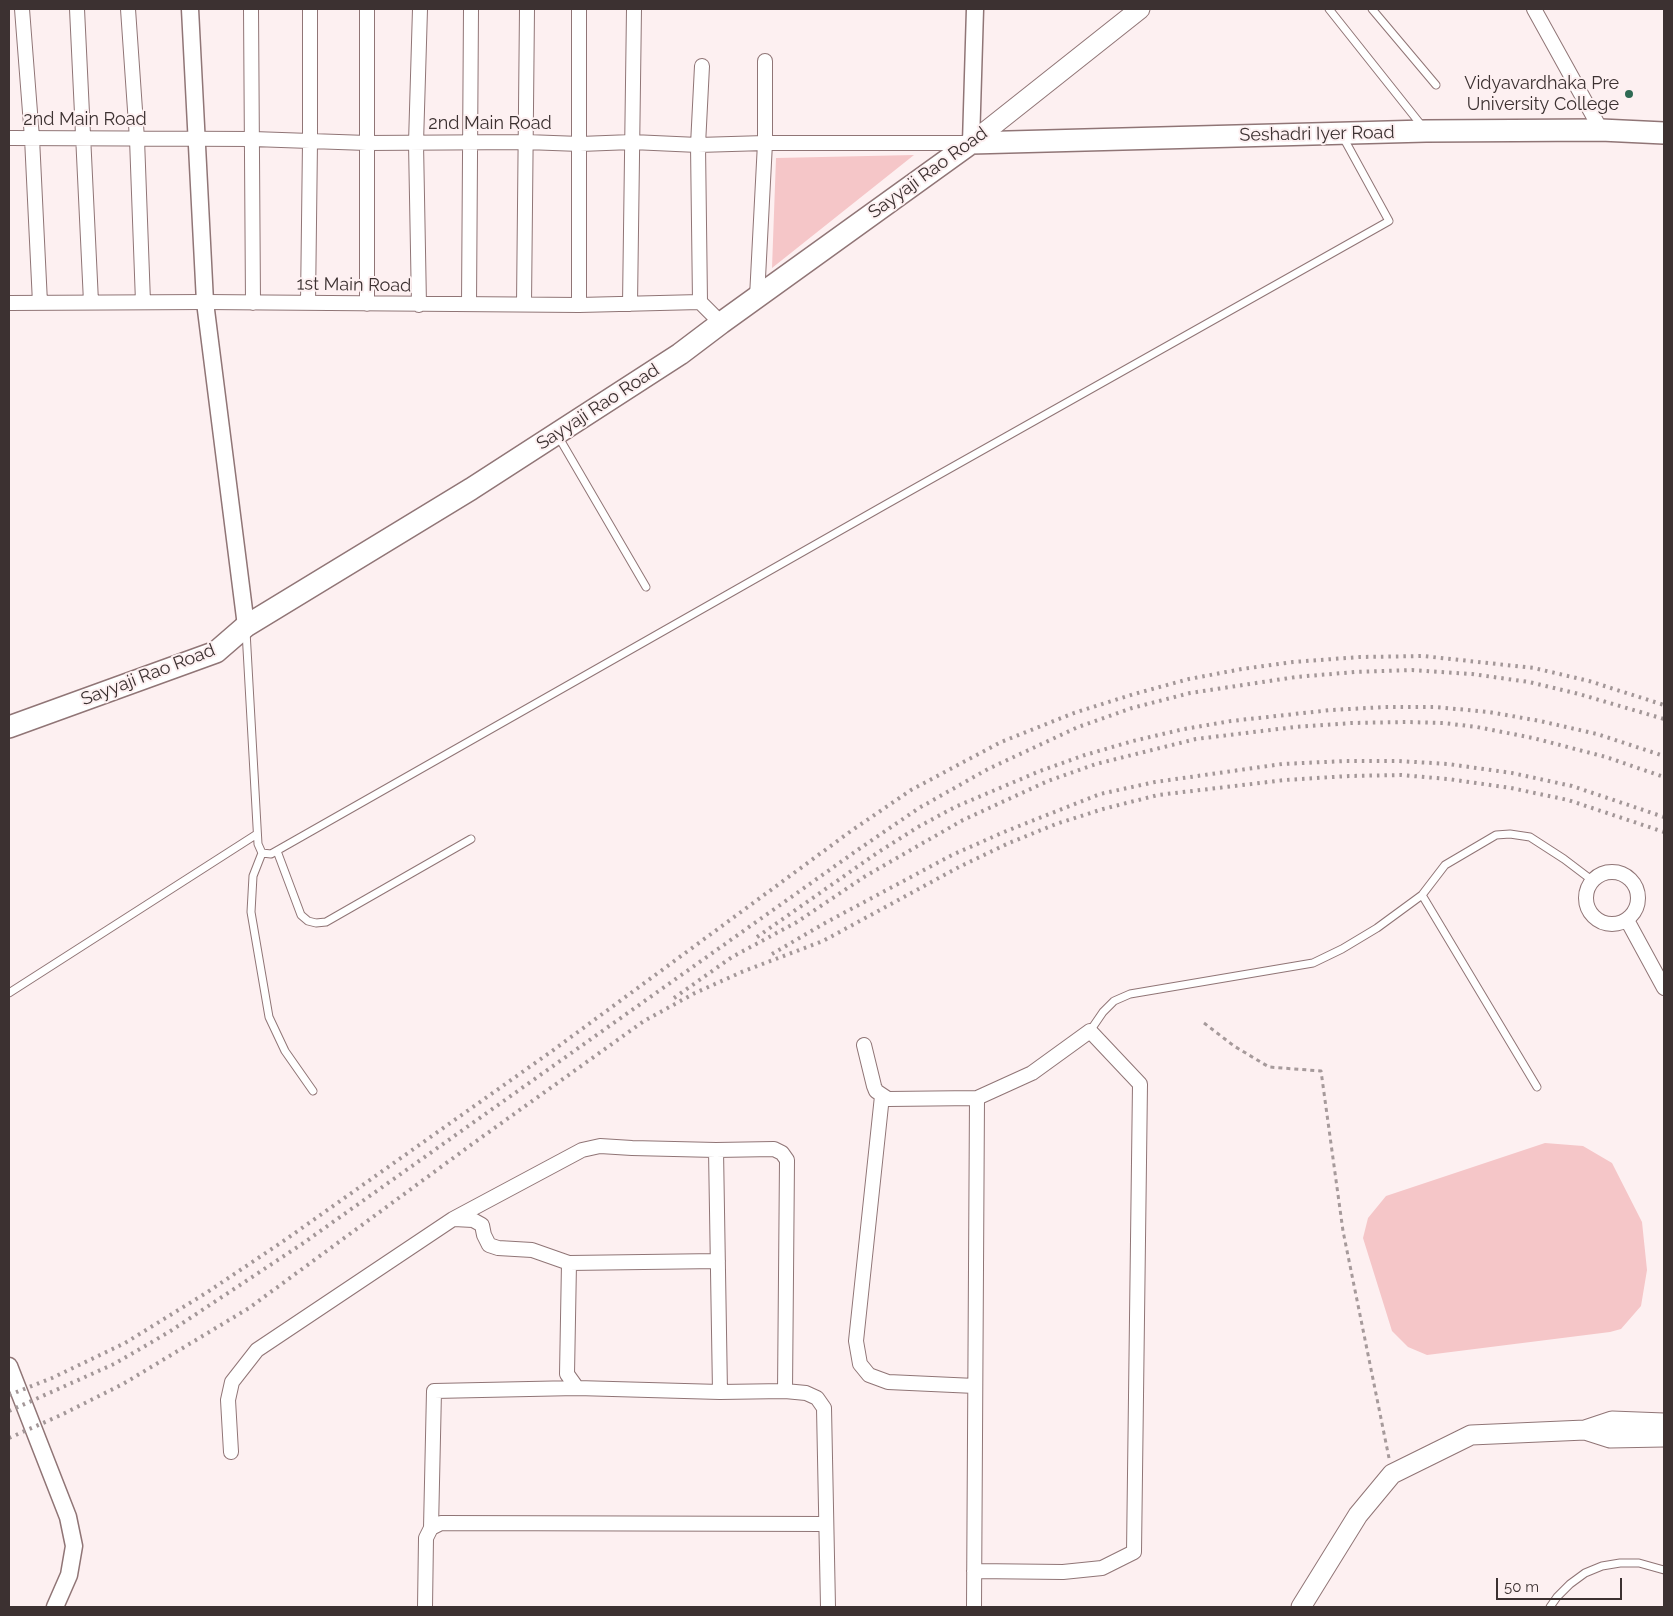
<!DOCTYPE html>
<html>
<head>
<meta charset="utf-8">
<style>
	body { margin:0 }
	#map { position:relative; width:1673px; height:1616px; overflow:hidden; background:#fdf0f1; font-family:Raleway,sans-serif }
	canvas { display:block }
	.frame { position:absolute; inset:0; border:10px solid #3c3131; pointer-events:none }
	.scale { position:absolute; left:1496px; top:1578px; width:126px; height:22px; box-sizing:border-box; border:2px solid #3c3131; border-top:0; padding-left:6px; font-size:15px; line-height:18px; white-space:nowrap; color:#3c3131; -webkit-text-stroke:4px #fdf0f1; paint-order:stroke }
</style>
</head>
<body>
<div id="map">
<canvas width="1673" height="1616"></canvas>
<div class="frame"></div>
<div class="scale">50 m</div>
</div>
<script>
const g = document.querySelector('canvas').getContext('2d');
g.lineJoin = 'round';
function fillPath(path, color) { g.fillStyle = color; g.fill(path, 'evenodd'); }
const shape = rows => new Path2D(rows.map(r => 'M' + r).join(''));
function trace(path, color, width, dash) { g.strokeStyle = color; g.lineWidth = width; g.lineCap = dash ? 'butt' : 'round'; g.setLineDash(dash || []); g.stroke(path); }
function drawText(font, color, halo, rows, align = 'center') {
  g.font = font + ' Raleway,sans-serif'; g.lineWidth = 4; g.setLineDash([]); g.textBaseline = 'middle'; g.strokeStyle = halo; g.fillStyle = color; for (const [text, x, y, turn = 0] of rows) {
    g.save(); g.translate(x, y); g.rotate((+turn || 0) * Math.PI / 180); g.textAlign = isNaN(turn) ? turn : align; if (halo) g.strokeText(text, 0, 0); g.fillText(text, 0, 0); g.restore();
  }
}
const green = shape([
	[914,155,772,268,776,158],
	[1545,1143,1583,1146,1612,1163,1642,1222,1647,1270,1641,1306,1621,1329,1610,1332,1427,1355,1408,1347,1392,1331,1363,1238,1368,1218,1386,1196]
]);
const path = shape([
	[1204,1023,1234,1046,1269,1067,1321,1071,1343,1231,1389,1458]
]);
const service = shape([
	[1329,9,1422,126],
	[1372,9,1436,85],
	[558,436,646,587],
	[246,631,258,844,262,853,253,876,251,912,269,1017,285,1051,313,1091],
	[277,851,301,915,308,921,316,923,326,922,471,839],
	[262,853,271,854,885,505,1389,221,1343,137],
	[1422,895,1537,1087],
	[9,993,257,834],
	[1090,1031,1103,1012,1114,1001,1130,994,1313,963,1342,949,1377,928,1422,895,1445,865,1496,835,1510,834,1530,837,1564,859,1593,881],
	[1550,1607,1557,1597,1570,1584,1585,1573,1602,1566,1620,1563,1639,1563,1664,1570]
]);
const minor = shape([
	[22,9,32,138,40,303],
	[77,9,91,302],
	[128,9,137,139,143,302],
	[251,9,253,303],
	[579,9,579,305],
	[1534,9,1601,130],
	[702,66,698,145,700,302,721,323],
	[9,138,253,139,367,143,526,142,580,144,632,142,698,145,765,143,971,143],
	[757,297,765,143,765,61],
	[9,303,205,302,579,305,700,302],
	[308,303,310,142,310,9],
	[367,304,367,9],
	[469,304,471,9],
	[524,304,527,9],
	[630,304,634,9],
	[419,305,416,143,420,9],
	'1586 898a26 26 0 1 1 52 0a26 26 0 1 1-52 0Z',
	[1627,920,1664,988],
	[864,1045,874,1086,876,1091,888,1099,977,1098,1032,1073,1090,1031,1140,1084,1134,1552,1102,1568,1063,1572,974,1571],
	[882,1096,856,1341,860,1364,869,1375,888,1382,975,1386],
	[716,1150,720,1392],
	[454,1219,473,1220,482,1225,484,1235,489,1245,498,1248,532,1250,569,1263,718,1261],
	[569,1263,567,1374,577,1388,720,1392,785,1391,806,1393,817,1398,824,1408,828,1607],
	[231,1452,228,1400,232,1382,257,1350,453,1219,582,1150,600,1146,632,1148,716,1150,774,1149,782,1153,787,1160,785,1391],
	[431,1528,434,1391,577,1388],
	[425,1607,426,1538,431,1528,441,1523,826,1524],
	[974,1607,977,1098]
]);
const tertiary = shape([
	[190,9,205,302,246,626],
	[971,143,975,9],
	[9,1366,68,1517,74,1546,69,1575,55,1607]
]);
const secondary = shape([
	[971,143,1140,9],
	[1585,1430,1610,1438,1664,1437],
	[1301,1607,1358,1515,1392,1474,1471,1435,1585,1430,1612,1421,1664,1423]
]);
const primary = shape([
	[9,727,216,652,246,626,471,489,680,354,721,323,971,143,1426,131,1601,130,1664,133]
]);
const rail = shape([
	[757,937,877,853,918,827,955,807,1040,771,1085,755,1133,741,1184,729,1231,721,1331,710,1385,707,1435,707,1489,712,1540,721,1597,734,1664,756],
	[772,954,825,923,952,855,1004,832,1100,794,1155,782,1282,764,1346,761,1399,761,1448,764,1512,773,1572,786,1664,817],
	[674,998,732,957,797,922,864,877,963,820,1048,781,1096,764,1196,739,1295,727,1352,723,1406,722,1443,723,1477,727,1533,738,1606,757,1664,777],
	[9,1395,52,1378,125,1343,206,1293,285,1240,552,1051,851,831,911,790,1001,742,1074,713,1134,694,1189,679,1242,669,1293,662,1360,657,1423,656,1534,668,1589,681,1664,705],
	[9,1411,114,1364,169,1332,302,1244,859,849,919,808,988,769,1078,727,1132,708,1190,693,1296,677,1355,672,1412,670,1472,674,1529,682,1579,694,1664,719],
	[9,1438,61,1415,123,1384,249,1308,475,1142,644,1021,695,993,744,971,823,941,959,867,1009,843,1056,824,1103,809,1158,795,1285,780,1349,776,1401,775,1448,779,1511,788,1568,800,1664,832]
]);
const markers = [
	[1629,94,5,"#2f6a54"]
];
const poiNames = [
	["Vidyavardhaka Pre",1619,84],
	["University College",1619,105]
];
const streetNames = [
	["2nd Main Road",85,120],
	["2nd Main Road",490,124],
	["Seshadri Iyer Road",1317,134,-1],
	["Sayyaji Rao Road",928,173,-36],
	["1st Main Road",354,285,1],
	["Sayyaji Rao Road",598,407,-33],
	["Sayyaji Rao Road",148,675,-21]
];
fillPath(green, '#f5c6c8');
trace(service, '#907576', 9);
trace(minor, '#907576', 16);
trace(tertiary, '#907576', 19);
trace(secondary, '#907576', 21);
trace(primary, '#907576', 24);
trace(path, '#a69a9b', 3, [4, 4]);
trace(service, '#fff', 7);
trace(minor, '#fff', 14);
trace(tertiary, '#fff', 16);
trace(secondary, '#fff', 19);
trace(primary, '#fff', 21);
trace(rail, '#a39798', 4, [2.5, 5]);
for (const [x, y, r, color] of markers) { const dot = new Path2D(); dot.arc(x, y, r, 0, 2 * Math.PI); g.fillStyle = color; g.fill(dot); trace(dot, '#fdf0f1', 2); }
drawText('18px', '#3c3131', '#fdf0f1', poiNames, 'right');
drawText('18px', '#3c3131', '#fdf0f1', streetNames);
</script>
</body>
</html>
